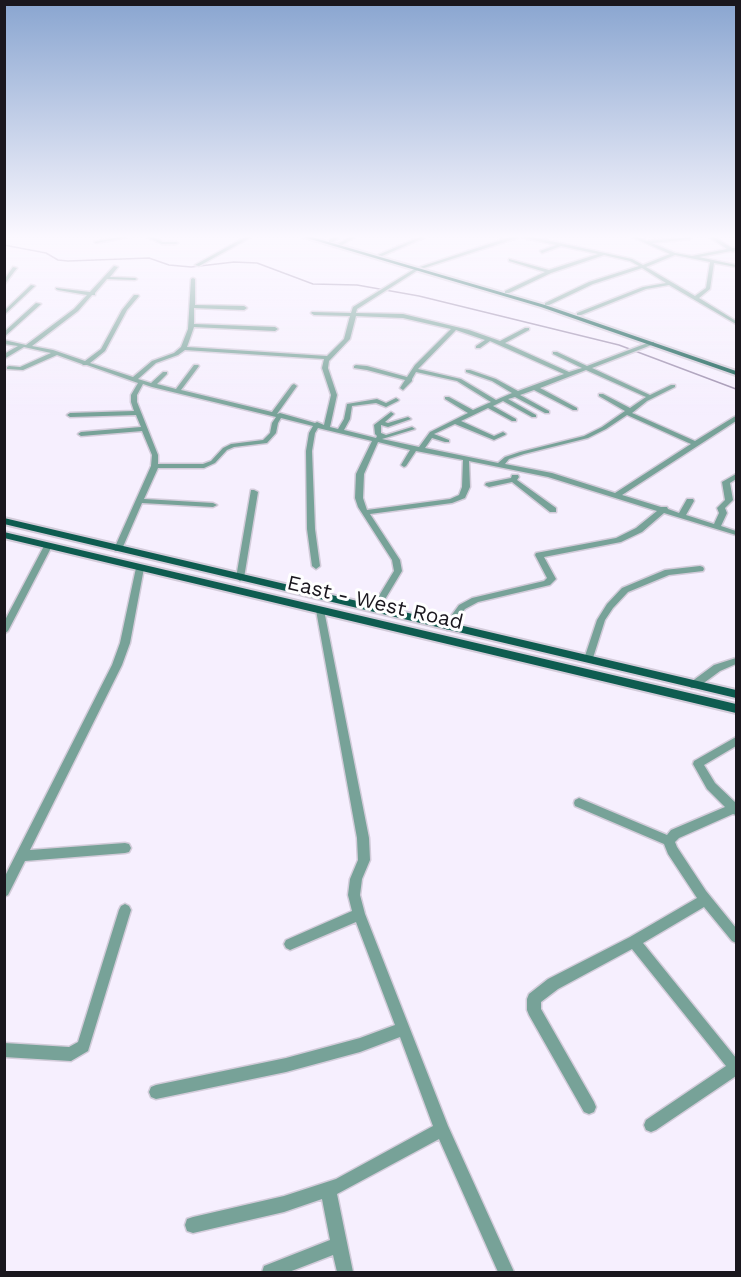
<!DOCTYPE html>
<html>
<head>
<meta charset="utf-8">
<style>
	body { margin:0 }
	#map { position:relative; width:741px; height:1277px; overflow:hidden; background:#f6effe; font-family:"Work Sans",sans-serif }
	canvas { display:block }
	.frame { position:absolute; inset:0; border:6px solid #1a171e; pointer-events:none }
</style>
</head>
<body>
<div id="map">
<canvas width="741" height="1277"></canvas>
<div class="frame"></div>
</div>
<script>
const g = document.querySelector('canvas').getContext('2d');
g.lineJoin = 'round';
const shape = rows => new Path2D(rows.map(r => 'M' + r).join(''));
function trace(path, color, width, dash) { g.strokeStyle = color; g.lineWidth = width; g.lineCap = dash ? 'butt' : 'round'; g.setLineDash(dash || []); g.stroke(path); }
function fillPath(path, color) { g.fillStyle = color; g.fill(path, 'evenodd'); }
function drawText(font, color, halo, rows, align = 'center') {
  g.font = font + ' "Work Sans",sans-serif'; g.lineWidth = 6; g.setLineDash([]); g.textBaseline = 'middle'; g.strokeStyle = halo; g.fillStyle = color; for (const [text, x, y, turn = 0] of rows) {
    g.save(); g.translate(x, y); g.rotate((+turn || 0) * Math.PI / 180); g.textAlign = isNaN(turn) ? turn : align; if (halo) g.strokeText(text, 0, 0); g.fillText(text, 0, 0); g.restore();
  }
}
const stream = shape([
	[4,245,46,253,58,260,68,261,149,258,169,265,191,267,234,262,257,263,313,284,357,285,419,296,619,345,736,389]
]);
const minor = shape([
	[123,236,135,236,96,243,94,242,123,236],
	[144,236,150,236,163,242,176,242,178,243,176,244,162,244,144,236],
	[247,236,253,236,199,266,195,265,247,236],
	[336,236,342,236,333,242,329,242,329,240,336,236],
	[351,236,357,236,342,245,338,244,351,236],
	[422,236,428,236,382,256,378,255,422,236],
	[513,236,528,236,632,259,643,265,670,254,630,236,636,236,647,241,692,237,690,239,652,243,675,253,692,256,727,249,708,236,713,236,732,248,736,248,736,250,733,252,731,251,699,257,736,265,736,267,714,263,710,289,699,298,736,321,736,324,669,285,646,289,581,315,577,315,577,313,643,287,666,283,642,268,593,284,549,305,545,305,545,303,589,282,639,266,630,261,604,255,551,273,509,293,505,293,505,291,545,272,509,261,509,259,549,270,598,254,561,246,542,253,540,251,556,245,520,237,424,268,420,267,513,236],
	[675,255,710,262,706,288,695,296,646,267,675,255],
	[114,266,118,267,110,277,135,278,137,279,135,280,107,279,95,293,95,295,92,295,78,311,32,346,53,350,85,361,101,349,122,310,134,295,138,295,139,296,127,310,105,351,90,363,133,377,152,361,174,353,181,347,188,329,191,279,193,278,195,279,195,305,244,306,247,308,244,310,194,308,194,324,275,327,278,329,275,331,194,327,187,347,327,356,344,339,350,316,314,315,311,313,312,312,351,313,353,307,416,268,418,269,418,270,357,309,356,313,403,314,469,330,500,341,525,328,529,328,529,330,505,343,569,372,582,368,553,354,553,352,557,352,587,366,650,342,654,342,654,344,592,368,650,395,671,385,675,385,675,387,647,401,632,413,695,441,734,417,736,416,736,421,622,495,661,507,667,507,668,509,679,513,687,499,693,499,694,501,686,515,714,524,719,513,717,508,725,500,722,482,736,474,736,479,730,483,733,500,725,508,727,513,721,526,736,531,736,535,664,513,642,532,621,542,544,557,556,579,550,585,478,602,465,609,450,629,447,630,443,627,459,605,472,598,544,581,547,578,535,555,536,553,616,538,636,528,657,511,548,477,469,461,470,487,465,498,452,503,370,514,400,560,402,571,378,611,375,612,371,609,394,571,392,560,358,507,355,498,356,474,372,441,318,428,315,433,312,451,315,529,320,566,316,569,312,566,307,529,306,451,309,433,313,426,281,418,278,423,276,433,267,443,234,447,227,450,215,463,204,468,158,468,144,499,213,503,217,505,213,507,142,503,122,549,121,551,115,551,114,549,151,466,152,455,142,431,81,436,78,434,81,432,141,427,136,415,70,417,67,415,70,413,134,411,131,402,131,395,138,383,87,365,83,365,82,364,57,355,23,370,7,369,7,367,9,366,20,367,51,353,24,347,4,359,4,354,18,346,4,344,4,340,26,345,74,309,87,295,58,290,56,289,56,288,90,292,114,266],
	[356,316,403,318,451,329,415,365,407,377,367,366,356,365,354,366,354,368,367,370,405,380,400,388,403,390,412,381,412,379,416,372,457,381,491,402,473,410,449,397,445,397,445,399,468,413,430,432,419,447,382,439,415,429,412,427,386,435,381,433,381,425,388,427,411,419,408,417,388,423,385,422,394,414,391,412,374,425,375,434,377,436,376,438,344,430,350,419,352,406,376,403,386,407,398,401,399,400,396,398,386,403,377,399,347,404,344,419,338,429,330,427,337,395,328,368,329,361,350,339,356,316],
	[456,330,485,340,476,346,476,348,480,348,490,341,564,374,518,391,496,379,470,370,466,370,466,372,492,381,512,393,496,400,461,379,418,369,456,330],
	[185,350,324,359,322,368,331,395,324,425,317,422,315,423,280,413,277,414,297,386,294,384,292,385,272,412,181,390,199,366,198,365,194,365,176,389,157,384,167,374,167,372,163,372,151,383,138,379,156,363,178,355,185,350],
	[586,370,646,397,630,408,603,394,599,394,599,396,625,411,602,427,584,436,520,452,505,457,498,463,425,448,432,438,445,442,449,442,449,440,434,434,455,424,494,440,505,435,506,434,503,432,494,436,461,421,488,408,512,421,516,421,516,419,493,406,503,401,532,417,536,417,536,415,508,399,515,397,545,413,549,413,549,411,520,395,534,390,573,410,577,410,577,408,540,388,586,370],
	[143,384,152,387,276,417,272,423,270,433,263,440,231,444,223,448,211,461,203,464,158,464,158,455,137,402,137,395,143,384],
	[627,415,691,444,615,493,552,473,505,464,509,459,524,454,588,438,606,429,627,415],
	[378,442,410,450,401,465,404,467,406,466,416,451,463,460,462,487,459,495,450,499,367,510,363,498,364,474,378,442],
	[13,267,17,268,4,285,4,280,13,267],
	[31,285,35,286,4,315,4,311,31,285],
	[36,303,41,304,4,337,4,332,36,303],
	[512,475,518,475,519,477,517,480,556,508,556,512,550,512,512,482,489,487,485,485,486,483,511,478,512,475],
	[251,490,254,490,258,492,244,578,240,581,236,578,251,490],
	[48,543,52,546,8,631,4,634,4,622,44,546,48,543],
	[140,565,144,568,130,643,122,665,30,850,125,843,129,844,131,848,129,852,125,853,25,861,8,895,4,897,4,878,112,665,120,643,136,568,140,565],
	[700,566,703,567,704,569,703,571,669,575,628,592,613,608,605,620,592,661,586,661,584,659,597,620,607,604,622,588,665,570,700,566],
	[320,607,324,610,369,838,370,860,362,879,360,895,365,914,448,1126,514,1272,498,1272,439,1139,337,1194,353,1272,337,1272,333,1255,289,1272,262,1272,264,1266,330,1240,322,1199,284,1212,193,1233,187,1231,185,1225,187,1219,193,1217,284,1196,336,1179,433,1126,400,1037,360,1052,286,1072,156,1099,151,1097,149,1092,151,1087,156,1085,286,1058,360,1038,395,1025,356,922,290,950,286,948,284,944,286,940,352,911,348,895,350,879,358,860,357,838,316,610,320,607],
	[736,658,736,664,720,671,697,688,691,688,689,685,691,682,714,665,736,658],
	[736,737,736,746,704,765,715,783,736,803,736,815,733,814,679,838,675,842,677,847,706,891,736,928,736,943,732,941,704,907,643,943,736,1058,736,1076,656,1130,651,1132,646,1130,644,1125,646,1120,726,1066,632,949,558,989,541,1002,541,1009,594,1102,596,1107,594,1112,589,1114,584,1112,529,1015,527,1010,527,999,529,994,548,979,630,937,697,898,668,854,664,844,575,806,574,803,575,800,579,798,667,835,671,830,725,807,707,789,693,764,694,761,736,737],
	[125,904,129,906,131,910,88,1051,71,1061,4,1057,4,1043,69,1047,78,1042,119,910,121,906,125,904]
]);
const major = shape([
	[300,236,308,236,545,305,736,371,736,375,541,307,300,236],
	[4,518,736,690,736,698,4,524,4,518],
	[4,532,736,704,736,713,4,538,4,532]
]);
const streetNames = [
	["East - West Road",375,603,13]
];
trace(stream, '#9c8ead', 1.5);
trace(minor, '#d3ccda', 3);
trace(major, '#d3ccda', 4);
fillPath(minor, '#77a298');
fillPath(major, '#0e5c50');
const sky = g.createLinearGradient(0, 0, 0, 415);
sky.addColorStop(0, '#89a5d0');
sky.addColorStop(0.57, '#fbf8ff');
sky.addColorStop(1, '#fbf8ff00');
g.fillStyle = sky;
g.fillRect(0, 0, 741, 415);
drawText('21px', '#1a171e', '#fff', streetNames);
</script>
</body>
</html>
